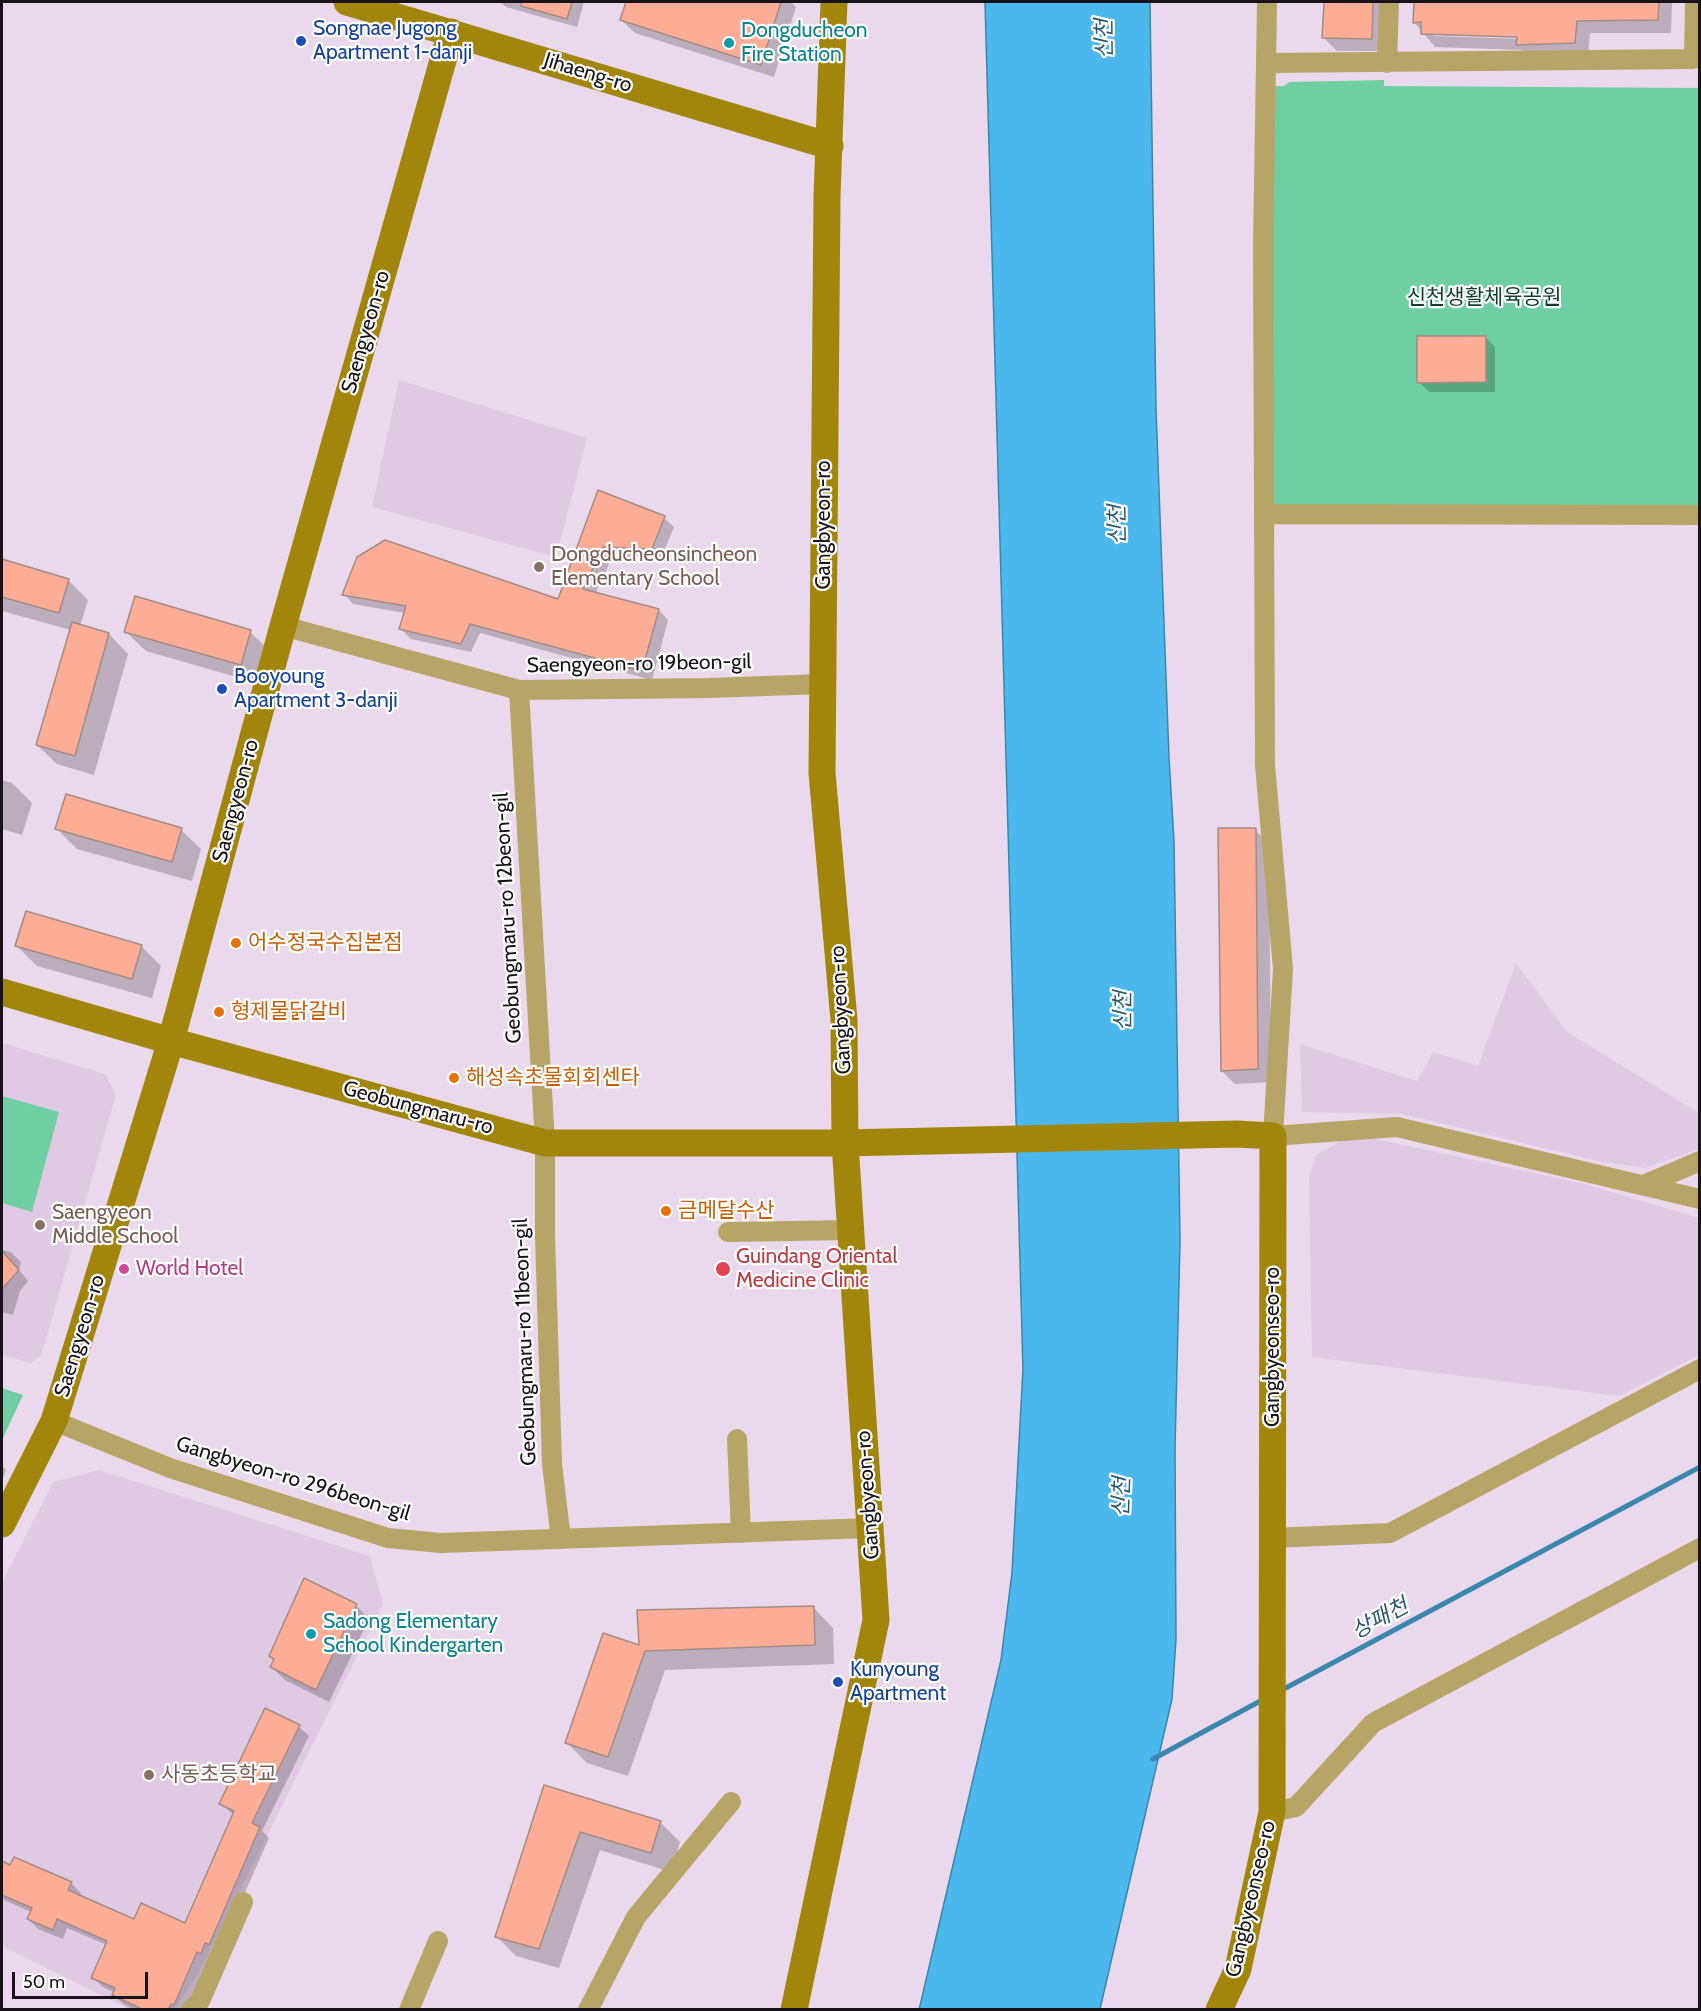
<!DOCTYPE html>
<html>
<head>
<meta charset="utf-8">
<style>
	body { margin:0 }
	#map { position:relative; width:1701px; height:2011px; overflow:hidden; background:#ead9ec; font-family:Cabin,sans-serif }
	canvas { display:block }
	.frame { position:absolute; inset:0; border:3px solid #181219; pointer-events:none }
	.scale { position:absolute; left:12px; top:1972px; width:136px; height:27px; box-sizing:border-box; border:3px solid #181219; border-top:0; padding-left:8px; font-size:18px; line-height:21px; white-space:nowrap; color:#181219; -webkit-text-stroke:4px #fff; paint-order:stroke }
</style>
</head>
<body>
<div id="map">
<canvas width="1701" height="2011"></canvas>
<div class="frame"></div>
<div class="scale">50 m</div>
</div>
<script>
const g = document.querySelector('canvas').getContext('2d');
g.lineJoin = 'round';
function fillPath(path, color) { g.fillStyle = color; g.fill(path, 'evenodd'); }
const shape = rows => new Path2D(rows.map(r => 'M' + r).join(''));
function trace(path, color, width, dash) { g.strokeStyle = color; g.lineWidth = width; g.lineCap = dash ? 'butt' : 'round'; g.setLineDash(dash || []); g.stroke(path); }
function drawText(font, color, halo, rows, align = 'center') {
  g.font = font + ' Cabin,"Noto Sans KR",sans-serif'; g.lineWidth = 4.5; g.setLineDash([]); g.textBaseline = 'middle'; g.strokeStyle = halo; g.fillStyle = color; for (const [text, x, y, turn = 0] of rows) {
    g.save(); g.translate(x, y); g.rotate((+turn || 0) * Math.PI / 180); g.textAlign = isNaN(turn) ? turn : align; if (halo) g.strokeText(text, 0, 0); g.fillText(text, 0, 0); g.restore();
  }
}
const built = shape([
	[399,380,587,438,556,557,372,507],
	[1516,963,1567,1032,1699,1113,1699,1149,1645,1168,1602,1162,1402,1114,1302,1112,1300,1044,1417,1081,1433,1052,1478,1066],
	[2,1043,105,1074,116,1095,41,1356,31,1363,2,1355],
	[1353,1134,1585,1184,1699,1218,1699,1355,1619,1396,1312,1357,1309,1177,1316,1155],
	[99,1470,370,1556,383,1604,200,1970,175,2009,129,2009,2,1946,2,1583,53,1482]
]);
const green = shape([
	[1384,80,1384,86,1699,88,1699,511,1268,509,1270,86,1284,86,1290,82],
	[2,1096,59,1112,32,1212,2,1203],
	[2,1388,23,1395,2,1440]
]);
const water = shape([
	[985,2,1150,2,1156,409,1169,758,1174,841,1180,1241,1175,1448,1176,1639,1172,1699,1100,2009,919,2010,1001,1660,1012,1573,1023,1369,985,2]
]);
const shadow = shape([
	[500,2,584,2,577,27,506,7],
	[627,2,791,2,796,7,774,77,635,33,621,20],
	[1326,2,1387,2,1384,51,1337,51,1324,38],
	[1415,2,1672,2,1671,33,1590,33,1588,56,1531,57,1523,50,1435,47,1414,22],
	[1431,33,1525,36,1524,39,1434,36],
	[1485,337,1495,347,1495,392,1429,392,1419,382],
	[599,492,664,518,674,527,661,558,613,556,595,594,659,610,668,620,652,680,480,633,471,652,411,639,401,629,405,613,353,604,344,594,559,601],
	[2,561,68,580,88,600,80,626,109,634,128,654,94,775,57,764,37,745,71,630,2,611],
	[126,632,250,632,270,651,261,684,146,651],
	[2,780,12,783,32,803,22,835,2,829],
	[57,829,181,830,201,849,192,881,77,849],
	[1255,830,1269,843,1271,1082,1235,1084,1222,1071],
	[17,946,141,946,161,966,152,998,37,966],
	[2,1250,11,1252,21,1262,19,1270,28,1281,20,1291,13,1315,2,1312],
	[2,1466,6,1470,2,1480],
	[305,1581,356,1605,369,1619,329,1702,285,1680,272,1667,275,1660,270,1656],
	[814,1608,833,1628,834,1664,665,1670,628,1776,587,1763,567,1743,641,1647],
	[299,1727,309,1736,262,1831,269,1838,218,1954,186,2010,134,2010,123,2004,113,1995,114,1992,103,1987,93,1977,107,1945,67,1928,63,1939,38,1929,28,1919,31,1912,2,1899,2,1863,71,1883,81,1893,79,1897,134,1921,186,1925,234,1815,220,1803],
	[545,1787,660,1822,680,1842,671,1872,600,1850,559,1968,516,1956,497,1937]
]);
const stream = shape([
	[1280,1691,1700,1467],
	[1153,1759,1264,1699]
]);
const building = shape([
	[522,2,572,2,567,19,521,6,522,2],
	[626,2,781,2,761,65,620,20,626,2],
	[1324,2,1373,2,1372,39,1322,38,1324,2],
	[1414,2,1659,2,1658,20,1577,21,1575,43,1516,45,1517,37,1421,34,1421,22,1413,23,1414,2],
	[1417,336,1486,336,1486,382,1417,383,1417,336],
	[598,490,665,516,652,549,603,547,583,589,659,609,642,671,470,624,461,644,399,629,406,606,342,595,357,557,385,540,558,599,598,490],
	[2,559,69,579,59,613,2,597,2,559],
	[135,596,251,630,241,665,124,632,135,596],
	[72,622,109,633,75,756,36,745,72,622],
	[66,794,182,828,172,862,55,829,66,794],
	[1218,828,1256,828,1258,1069,1221,1071,1218,828],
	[26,911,142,945,132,979,15,946,26,911],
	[2,1251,19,1270,2,1289,2,1251],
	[304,1578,357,1604,316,1690,270,1667,274,1659,269,1656,304,1578],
	[814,1606,815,1645,645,1651,608,1757,565,1743,603,1633,639,1645,637,1610,814,1606],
	[265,1708,300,1725,252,1823,260,1827,209,1945,205,1943,201,1954,197,1952,174,2005,171,2004,168,2010,144,2010,112,1995,115,1988,91,1978,107,1941,57,1919,53,1930,27,1919,32,1908,2,1895,2,1861,10,1865,14,1857,72,1882,68,1890,134,1919,141,1903,185,1923,234,1811,219,1804,265,1708],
	[544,1785,661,1821,651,1853,580,1832,539,1949,495,1937,544,1785]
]);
const street = shape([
	[1267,2,1263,244,1265,765,1283,969,1273,1136,1397,1127,1700,1199],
	[1266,63,1694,59,1695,2],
	[1387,63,1389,2],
	[1266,514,1700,515],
	[283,626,519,690,709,688,823,684],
	[519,690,545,1143,545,1236,552,1464,561,1539],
	[1646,1184,1700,1161],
	[728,1232,851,1230],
	[54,1421,170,1468,388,1538,441,1543,870,1528],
	[737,1439,741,1533],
	[1272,1538,1390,1533,1700,1369],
	[1272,1812,1296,1807,1373,1723,1700,1548],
	[191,2010,200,2001,243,1902],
	[409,2010,438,1941],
	[588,2010,636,1917,731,1802]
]);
const secondary = shape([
	[347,2,830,146],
	[2,992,171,1041,545,1143,845,1143,1237,1134,1273,1136,1272,1812,1238,1969,1219,2010],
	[2,1524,54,1421,171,1041,283,626,451,32],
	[794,2010,876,1620,845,1143,844,1020,822,773,827,197,834,2]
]);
const markers = [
	[301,41,6,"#1a4fb4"],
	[729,43,6,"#0f9aa8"],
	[539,567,6,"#8d6e63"],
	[222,689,6,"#1a4fb4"],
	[236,943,6,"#e8710a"],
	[219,1012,6,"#e8710a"],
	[454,1078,6,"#e8710a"],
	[666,1211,6,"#e8710a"],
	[40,1225,6,"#8d6e63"],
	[124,1269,6,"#d1479c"],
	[723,1269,8,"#e0444e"],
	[311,1634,6,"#0f9aa8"],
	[838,1682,6,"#1a4fb4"],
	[149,1775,6,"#8d6e63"]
];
const transitNames = [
	["Songnae Jugong",313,29],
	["Apartment 1-danji",313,53],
	["Booyoung",234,677],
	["Apartment 3-danji",234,701],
	["Kunyoung",850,1670],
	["Apartment",850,1694]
];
const cultureNames = [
	["Dongducheon",741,31],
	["Fire Station",741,55],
	["Sadong Elementary",323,1622],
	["School Kindergarten",323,1646]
];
const streetNames = [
	["Jihaeng-ro",588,73,17],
	["Saengyeon-ro",366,332,-74],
	["Gangbyeon-ro",824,525,-90],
	["Saengyeon-ro 19beon-gil",639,664,-1],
	["Saengyeon-ro",236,801,-75],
	["Geobungmaru-ro 12beon-gil",508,918,-93],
	["Gangbyeon-ro",841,1010,-93],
	["Geobungmaru-ro",418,1108,15],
	["Saengyeon-ro",80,1336,-73],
	["Geobungmaru-ro 11beon-gil",525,1342,-92],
	["Gangbyeonseo-ro",1273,1347,-90],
	["Gangbyeon-ro 296beon-gil",293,1479,17],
	["Gangbyeon-ro",868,1495,-94],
	["Gangbyeonseo-ro",1251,1899,-77]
];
const parkNames = [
	["신천생활체육공원",1484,298]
];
const educationNames = [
	["Dongducheonsincheon",551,555],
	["Elementary School",551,579],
	["Saengyeon",52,1213],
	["Middle School",52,1237],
	["사동초등학교",161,1775]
];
const foodNames = [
	["어수정국수집본점",248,943],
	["형제물닭갈비",231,1012],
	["해성속초물회회센타",466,1078],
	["금메달수산",678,1211]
];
const healthNames = [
	["Guindang Oriental",736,1257],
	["Medicine Clinic",736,1281]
];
const hotelNames = [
	["World Hotel",136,1269]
];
const waterNames = [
	["신천",1105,39,-91],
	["신천",1118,525,-91],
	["신천",1124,1011,-90],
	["신천",1122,1497,-88],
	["상패천",1380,1619,-28]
];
fillPath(built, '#e0cae3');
fillPath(green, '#6fcfa3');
fillPath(water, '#4ab8ed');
trace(water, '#3b86ad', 1.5);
fillPath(shadow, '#0003');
trace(stream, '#3b86ad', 5);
fillPath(building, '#fdad96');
trace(building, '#a38b84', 1.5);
trace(street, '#b6a567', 20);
trace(secondary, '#a2860c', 27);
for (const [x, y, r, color] of markers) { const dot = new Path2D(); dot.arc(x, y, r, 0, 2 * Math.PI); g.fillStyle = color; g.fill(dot); trace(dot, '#fff', 2); }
drawText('21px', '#164399', '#fff', transitNames, 'left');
drawText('21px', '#0d838f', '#fff', cultureNames, 'left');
drawText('21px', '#181219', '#fff', streetNames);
drawText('21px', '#0f3f2c', '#fff', parkNames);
drawText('21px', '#785e54', '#fff', educationNames, 'left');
drawText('21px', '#c56008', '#fff', foodNames, 'left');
drawText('21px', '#be3a42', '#fff', healthNames, 'left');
drawText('21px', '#b23c85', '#fff', hotelNames, 'left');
drawText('italic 22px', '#2c5970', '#fff', waterNames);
</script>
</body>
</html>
